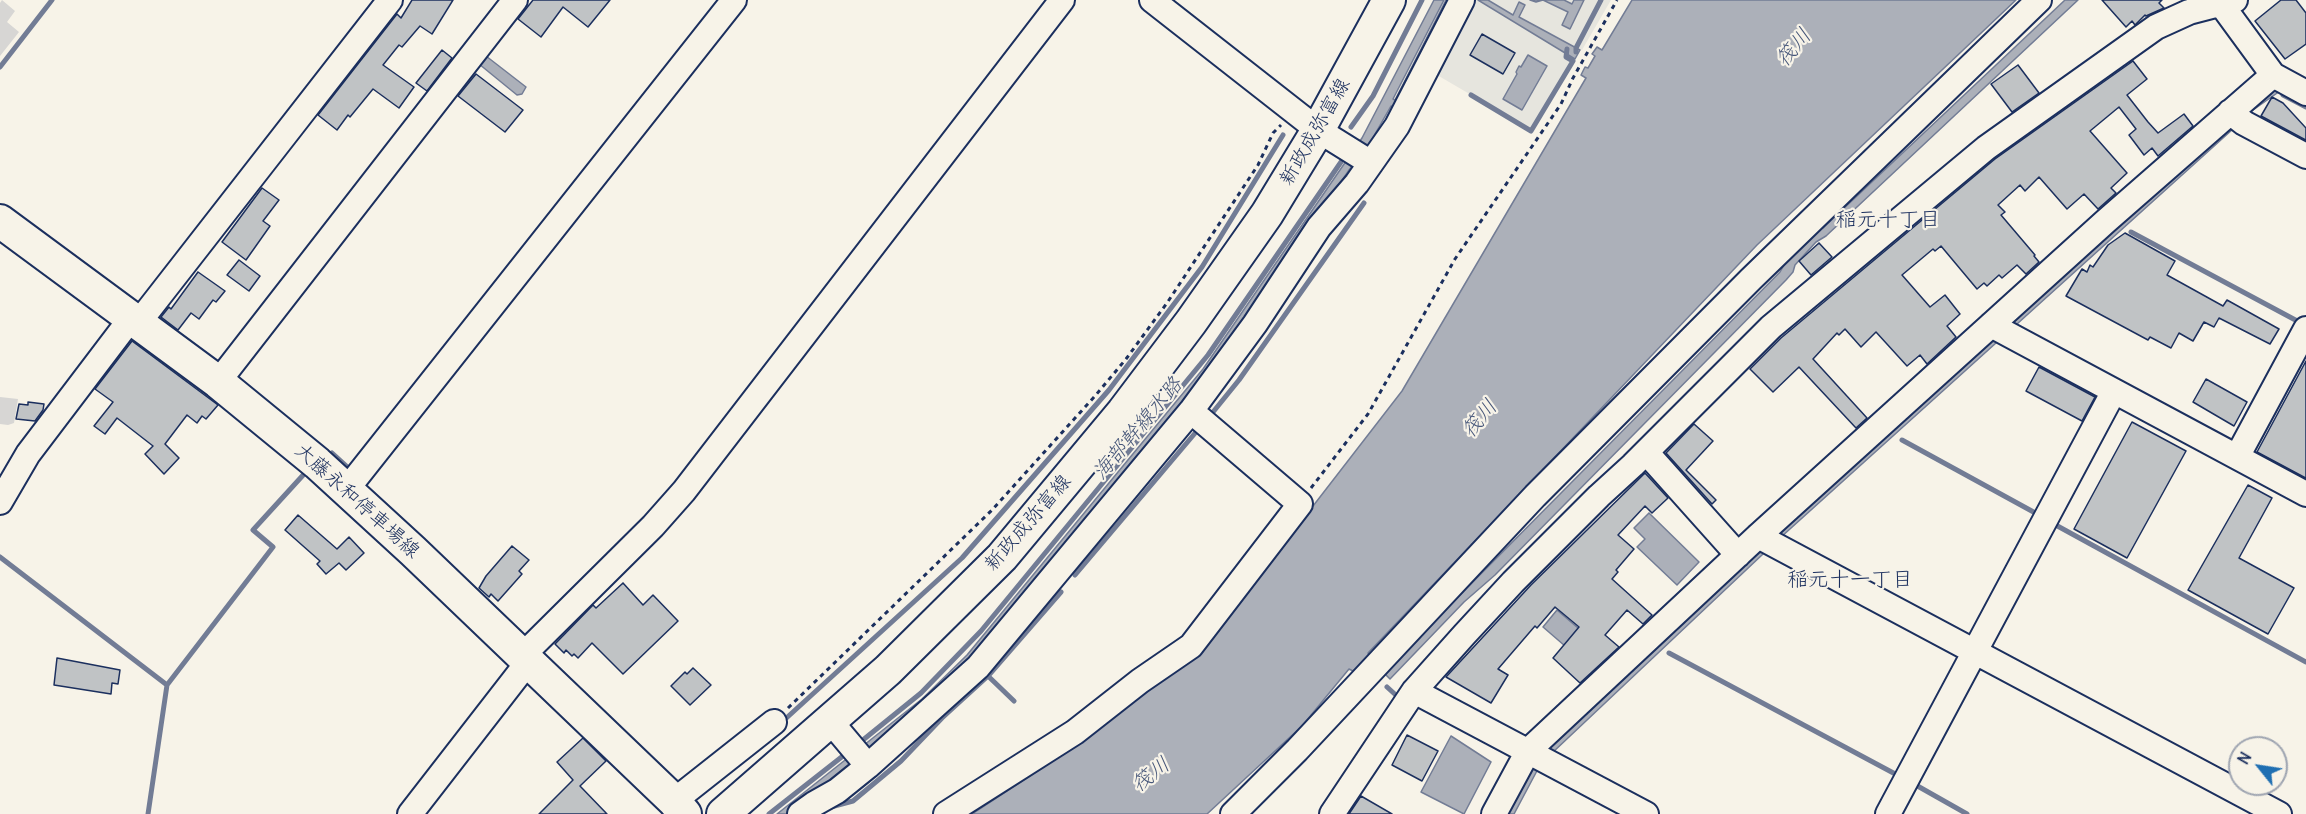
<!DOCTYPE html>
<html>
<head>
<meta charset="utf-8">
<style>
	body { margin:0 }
	#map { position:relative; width:2306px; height:814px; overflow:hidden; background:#f7f3e8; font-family:Delius,sans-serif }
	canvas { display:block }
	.north { position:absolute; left:2228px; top:736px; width:60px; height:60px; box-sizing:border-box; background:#f7f3e8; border:2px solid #9fa5b1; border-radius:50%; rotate:300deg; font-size:16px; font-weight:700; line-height:24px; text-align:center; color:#1b2f5e }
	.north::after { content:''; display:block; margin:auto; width:21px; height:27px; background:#1f6fb2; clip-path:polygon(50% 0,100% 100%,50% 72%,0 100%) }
</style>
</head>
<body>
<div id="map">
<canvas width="2306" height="814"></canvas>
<div class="north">N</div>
</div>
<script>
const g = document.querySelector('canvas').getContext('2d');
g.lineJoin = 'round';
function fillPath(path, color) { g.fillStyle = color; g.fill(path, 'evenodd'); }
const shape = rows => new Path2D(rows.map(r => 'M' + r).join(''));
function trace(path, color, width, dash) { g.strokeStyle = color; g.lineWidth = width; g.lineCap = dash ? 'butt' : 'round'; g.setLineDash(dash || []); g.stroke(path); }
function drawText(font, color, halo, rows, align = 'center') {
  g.font = font + ' Delius,"Klee One",sans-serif'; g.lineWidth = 4.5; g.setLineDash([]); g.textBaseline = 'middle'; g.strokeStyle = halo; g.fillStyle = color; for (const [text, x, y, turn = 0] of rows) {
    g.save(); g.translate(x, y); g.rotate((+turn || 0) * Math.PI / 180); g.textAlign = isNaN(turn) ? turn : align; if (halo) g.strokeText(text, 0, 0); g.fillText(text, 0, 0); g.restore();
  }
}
const built = shape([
	[1470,0,1478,0,1565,51,1564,58,1571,62,1531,130,1432,72],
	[1488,0,1611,0,1582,50,1518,17,1525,5,1513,15]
]);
const green = shape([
	[2,0,15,11,7,22,19,32,0,56,0,3],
	[0,397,18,399,14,423,8,425,0,424]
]);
const water = shape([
	[1434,0,1444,0,1393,99,1395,100,1446,0,1451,0,1397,108,1391,106,1367,148,1349,170,1225,357,973,661,925,707,791,814,777,814,922,699,967,655,1203,369,1362,138,1434,0],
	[1478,0,1488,0,1513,15,1519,2,1525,5,1519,17,1580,50,1575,59,1478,0],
	[1530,0,1564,0,1572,4,1574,0,1584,0,1570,29,1562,25,1568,12,1543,0,1536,2,1530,0],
	[1632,0,2016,0,1757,245,1368,653,1369,656,1360,670,1357,668,1353,671,1349,669,1302,726,1207,814,972,814,1089,737,1214,634,1402,391,1586,78,1581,75,1585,67,1588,68,1595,56,1592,54,1597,47,1602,50,1632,0],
	[2065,0,2078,0,1826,236,1816,242,1795,265,1793,272,1786,280,1495,575,1464,602,1390,679,1385,674,1456,599,1780,272,1788,258,1814,231,1823,228,2065,0],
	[1528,55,1547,66,1522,110,1503,99,1517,74,1516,72,1519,66,1521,67,1528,55],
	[486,56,526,87,522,94,517,95,479,64,486,56],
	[2273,86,2280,91,2246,115,2233,129,1780,538,1551,754,1539,767,1514,814,1503,814,1531,761,1758,546,2273,86],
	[1649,513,1699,562,1677,585,1637,547,1645,539,1634,528,1649,513],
	[1557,610,1613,658,1607,666,1573,637,1565,646,1543,627,1557,610],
	[1451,736,1491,762,1464,814,1421,792,1451,736]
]);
const stream = shape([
	[1576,52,1576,48,1601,0],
	[0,67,52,0],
	[1471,95,1531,131,1573,61,1566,57,1567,49],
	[2283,95,2306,107],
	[1351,127,1373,96,1422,0],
	[2131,232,2301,323],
	[1209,417,1239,380,1364,203],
	[1902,440,2039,515],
	[329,456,332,453,354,473],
	[2052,523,2306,662],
	[0,557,167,685],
	[1075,575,1196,432],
	[1669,653,1899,776],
	[988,676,1014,701],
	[1387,687,1398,697],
	[782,722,962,558,1109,390,1202,267,1283,135],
	[858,744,921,693,981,631,1208,355,1341,162],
	[1914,784,1967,814],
	[827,808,853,801,901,761,942,718,988,676,1061,592],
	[148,814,167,685,273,547,253,530,305,473],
	[769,814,848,752]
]);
const building = shape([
	[412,0,453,0,432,34,420,26,402,47,399,45,383,65,414,87,399,108,373,89,350,117,348,115,337,130,318,115,397,14,401,18,412,0],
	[533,0,610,0,588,27,563,7,541,37,518,19,533,0],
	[2102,0,2162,0,2159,3,2164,8,2146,16,2145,15,2135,25,2132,21,2126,27,2102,0],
	[2281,0,2296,0,2306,13,2306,44,2285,59,2255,21,2281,0],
	[1482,34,1515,53,1503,74,1470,55,1482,34],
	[442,50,452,58,427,91,416,83,442,50],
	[2133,61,2147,79,2127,95,2148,122,2158,133,2184,114,2193,126,2158,156,2152,148,2144,155,2129,135,2136,129,2119,107,2090,131,2127,173,2111,188,2116,193,2098,209,2084,194,2067,209,2039,177,2025,191,2020,185,1998,205,2005,212,2001,215,2035,255,2034,256,2039,262,2026,274,2017,265,2002,278,1999,275,1987,286,1984,283,1977,289,1941,246,1935,251,1933,249,1902,275,1930,307,1945,295,1960,314,1947,326,1956,337,1927,364,1920,355,1907,366,1876,332,1861,347,1845,329,1839,335,1837,333,1813,359,1867,418,1856,428,1799,367,1773,392,1750,369,1781,338,1995,159,2133,61],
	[2018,65,2039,93,2012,112,1991,84,2018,65],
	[476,74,523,110,505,132,458,96,476,74],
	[2272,97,2283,103,2306,128,2306,140,2261,116,2272,97],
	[262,188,279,200,263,221,270,226,246,260,222,242,262,188],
	[2125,233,2175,261,2167,275,2223,306,2227,300,2279,329,2270,344,2219,318,2214,327,2204,322,2193,341,2179,333,2171,348,2150,337,2148,340,2066,296,2082,269,2087,272,2090,265,2093,267,2108,245,2125,233],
	[1819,243,1832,257,1811,275,1799,261,1819,243],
	[239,260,260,276,249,291,227,275,239,260],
	[198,272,225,291,216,302,213,300,199,319,191,313,178,330,161,317,169,307,171,309,198,272],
	[132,341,218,405,206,419,202,416,197,423,187,415,165,444,179,458,164,474,145,454,153,446,117,418,105,434,94,426,113,402,95,389,132,341],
	[2306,361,2306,478,2257,452,2306,361],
	[2039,367,2095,397,2082,421,2026,391,2039,367],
	[2206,379,2247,402,2234,426,2193,402,2206,379],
	[28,402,44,404,43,410,35,421,16,419,19,404,28,405,28,402],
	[2132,422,2186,451,2127,558,2074,529,2132,422],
	[1694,424,1713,441,1686,470,1716,500,1712,504,1666,453,1694,424],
	[1645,473,1668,498,1652,513,1645,506,1618,535,1634,549,1616,570,1618,572,1612,579,1652,615,1643,624,1627,610,1605,635,1619,647,1580,683,1553,658,1579,627,1555,607,1537,628,1535,626,1498,669,1508,675,1491,703,1446,677,1531,585,1645,473],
	[2248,485,2272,498,2239,558,2294,588,2268,634,2188,590,2248,485],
	[298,515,337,549,349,537,364,553,346,570,339,563,326,574,317,564,320,561,285,530,298,515],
	[512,546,529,560,519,571,522,574,498,601,491,594,489,597,479,588,486,576,512,546],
	[623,583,643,605,653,595,678,621,623,674,592,643,578,658,574,654,572,656,566,650,564,653,555,644,593,605,596,608,623,583],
	[57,658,120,670,118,684,112,683,111,694,54,685,57,658],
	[693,668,711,685,690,705,671,686,685,672,687,674,693,668],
	[1407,735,1438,751,1422,781,1392,765,1407,735],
	[583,738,606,761,580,786,607,814,539,814,573,780,557,762,583,738],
	[1361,796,1392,814,1349,814,1361,796]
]);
const path = shape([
	[1311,488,1368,414,1455,259,1561,104,1573,78,1617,0],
	[788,708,992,510,1095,396,1126,359,1167,303,1258,165,1273,133,1281,125]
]);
const minor = shape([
	[1152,0,1318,130,1371,163],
	[2221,4,2273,75,2306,93],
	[2230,112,2244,123,2306,156],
	[139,322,390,0],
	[1991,325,2306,494],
	[218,382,515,0],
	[1646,452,1738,555],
	[2237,457,2306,329],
	[347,489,734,0],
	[0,502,28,454,132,317],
	[1758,536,2279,814],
	[522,656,653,526,684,491,1062,0],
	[1414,691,1646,814],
	[831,722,868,766,978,667,1191,411,1255,324,1319,227,1357,183,1397,126,1462,0],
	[674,801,774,722],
	[410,814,528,662],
	[800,814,814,804,837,791,868,766],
	[946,814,1075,732,1140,681,1191,646,1300,504,1191,411],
	[1233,814,1297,750,1535,496,1751,279,2039,0],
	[1332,814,1414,691,1464,635,1513,582,1599,496,1633,465,1771,327,1986,148,2156,27,2189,12,2235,0],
	[1494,814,1528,751,1758,536,2106,221,2273,75],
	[1888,814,2114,391]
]);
const major = shape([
	[0,221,218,382,317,463,413,551,674,801,685,814],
	[723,814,888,670,1002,557,1123,412,1191,322,1267,214,1318,130,1389,0]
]);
const streetNames = [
	["新政成弥富線",1315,132,-60],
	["大藤永和停車場線",357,501,42],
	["新政成弥富線",1028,523,-49]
];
const waterNames = [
	["筏川",1794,48,-50],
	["筏川",1480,419,-50],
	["海部幹線水路",1138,429,-50],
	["筏川",1151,775,-38]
];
const neighbourhoodNames = [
	["稲元十丁目",1888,220],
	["稲元十一丁目",1850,580]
];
fillPath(built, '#e6e5de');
fillPath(green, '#d7d6d4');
fillPath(water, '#acb0b9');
trace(water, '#727c95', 1.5);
trace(stream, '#727c95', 5);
fillPath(building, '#c0c3c5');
trace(building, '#1b2f5e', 1.5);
trace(minor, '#1b2f5e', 28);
trace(major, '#1b2f5e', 36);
trace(path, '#1b2f5e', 3, [4.5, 4.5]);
trace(minor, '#f7f3e8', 24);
trace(major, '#f7f3e8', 32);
drawText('20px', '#1b2f5e', '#f7f3e8', streetNames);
drawText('italic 21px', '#465679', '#f7f3e8', waterNames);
drawText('21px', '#1b2f5e', '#f7f3e8', neighbourhoodNames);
</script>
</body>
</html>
